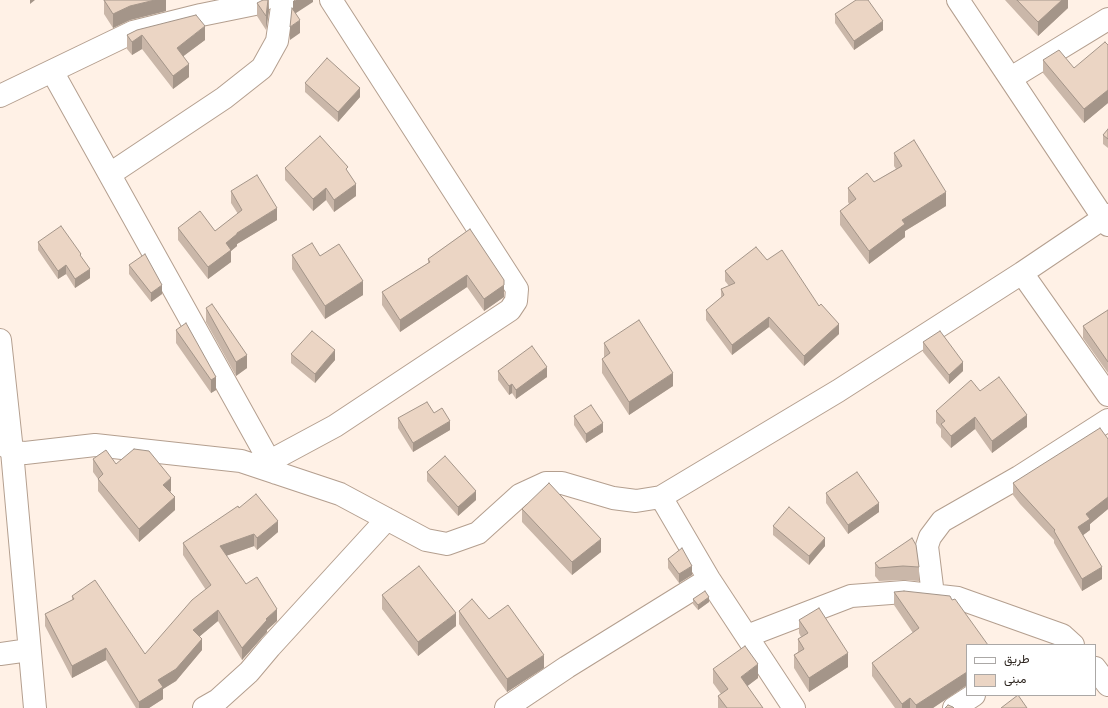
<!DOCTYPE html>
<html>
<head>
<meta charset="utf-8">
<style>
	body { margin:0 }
	#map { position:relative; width:1108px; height:708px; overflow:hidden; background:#fff1e6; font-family:Mulish,Vazirmatn,sans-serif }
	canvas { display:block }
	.legend { position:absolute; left:966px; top:644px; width:130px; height:52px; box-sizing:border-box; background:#fff; border:1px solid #aba8a6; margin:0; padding:5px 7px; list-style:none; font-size:12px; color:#2e2620 }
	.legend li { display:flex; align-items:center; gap:8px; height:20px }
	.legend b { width:20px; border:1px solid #aba8a6 }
</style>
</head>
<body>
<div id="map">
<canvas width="1108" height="708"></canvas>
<ul class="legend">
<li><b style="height:5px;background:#fff"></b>طريق</li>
<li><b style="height:11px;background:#ebd5c4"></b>مبنى</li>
</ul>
</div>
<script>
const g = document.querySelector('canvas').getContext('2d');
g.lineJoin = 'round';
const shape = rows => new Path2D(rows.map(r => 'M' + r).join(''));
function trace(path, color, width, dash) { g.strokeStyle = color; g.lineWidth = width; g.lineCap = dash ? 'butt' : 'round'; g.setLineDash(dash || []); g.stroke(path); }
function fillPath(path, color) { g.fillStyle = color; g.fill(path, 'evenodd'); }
const minor = shape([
	[958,0,1108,225],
	[52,71,276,473],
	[1011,78,1108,19],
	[0,96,133,32,201,15,255,4,263,0],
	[110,174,224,98,262,68,277,41,283,0],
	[1022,273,1108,395],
	[0,340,12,451,35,708],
	[0,442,12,451,25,453,95,445,241,461,340,494,426,540,447,544,478,533,520,495,546,483,562,483,613,498,636,501,661,497,838,391,1022,273,1108,215],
	[270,461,335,426,510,310,516,301,517,289,331,0],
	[661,497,709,579,794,708],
	[933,595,927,546,930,537,942,521,1019,477,1108,420],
	[747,636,851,596,904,592,958,598,1062,635,1073,645],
	[0,654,29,650],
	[1095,668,1108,685],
	[204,708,218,700,249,672,270,647,387,519],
	[506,708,567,667,709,579],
	[954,708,974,695]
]);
const wall = shape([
	[104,0,166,0,166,11,130,20,113,28,104,14],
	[269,0,269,11,266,30,257,16,257,3],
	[1005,0,1068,0,1068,8,1038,36],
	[835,14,883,30,854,50,835,23],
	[137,30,205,40,183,56,189,77,173,89,142,49,132,55,127,49,127,35],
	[1108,45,1108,103,1084,123,1043,73,1043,60,1074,68],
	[305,83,360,97,338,122,305,92],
	[1108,129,1108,148,1103,144,1103,135],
	[894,153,946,206,905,231,905,237,869,264,840,225,840,211,849,204,848,202,848,188,874,182,896,169,894,166],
	[285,168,348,172,356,196,334,212,326,200,313,211,285,180],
	[231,191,277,220,237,244,237,246,231,251,231,262,208,279,178,240,178,228,215,231,238,214,231,203],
	[470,229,504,292,504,297,484,311,467,287,400,332,382,305,382,292,428,263,428,259],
	[38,242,81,257,90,278,75,288,66,274,58,279,38,250],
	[292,255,320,256,363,295,325,319,292,269],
	[767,260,819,306,839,334,804,366,769,327,732,355,706,320,706,310,721,298,721,289,729,286,725,281,725,271],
	[129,265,162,294,151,302,129,274],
	[206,308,247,368,236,376,206,322],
	[1108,310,1108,373,1083,338,1083,326],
	[176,330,216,377,216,390,211,393,176,343],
	[923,342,963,371,949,384,923,352],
	[604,343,673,386,629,415,602,373,602,359,604,358],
	[291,354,335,360,315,383,291,363],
	[498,371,547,377,516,399,512,393,509,395,498,380],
	[980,391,1027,427,992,453,975,429,951,448,941,437,941,429,936,423,936,411],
	[434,413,450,430,413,452,398,428,398,418],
	[574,416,603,432,586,443,574,425],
	[1108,439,1108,509,1090,524,1090,530,1083,535,1102,579,1082,591,1054,543,1054,540,1020,504,1013,495,1013,483],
	[93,459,116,464,171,491,170,492,175,510,139,542,98,491,98,479,93,472],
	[427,472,476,500,458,516,427,481],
	[826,493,879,512,848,534,826,503],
	[239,508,278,532,257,550,254,546,226,556,246,584,277,621,267,630,267,632,242,660,218,621,200,636,202,650,176,681,163,689,163,699,149,708,136,708,106,660,72,678,45,626,45,614,72,600,72,596,145,654,206,590,183,555,183,543],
	[522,509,601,552,572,575,522,522],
	[773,526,825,546,809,565,773,535],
	[668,559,692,575,679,583,668,568],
	[875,563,919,567,919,581,903,580,879,581,875,576],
	[894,592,952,600,967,645,967,685,933,708,895,708,872,676,872,663,913,633,894,605],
	[382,595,456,626,418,656,382,609],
	[693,599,709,602,698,610,693,604],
	[459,611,489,619,544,668,507,692,459,624],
	[799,620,848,667,809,692,794,668,794,655,798,652,798,639,801,637,799,633],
	[713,669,758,678,747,686,763,708,718,708,718,696,721,694,713,683]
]);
const shadedWall = shape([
	[30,0,35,0,30,4],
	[155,0,166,0,166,11,130,20,113,28,113,14,130,6],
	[268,0,269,11,266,30,266,16],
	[296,0,313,0,313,2,293,15,293,1],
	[1062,0,1068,0,1068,8,1038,36,1038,22],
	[300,20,300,33,290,40,290,27],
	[883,21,883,30,854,50,854,41],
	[205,26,205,40,177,61,177,48],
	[142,35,142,49,132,55,132,42],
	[189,64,189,77,173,89,173,76],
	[360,88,360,97,338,122,338,112],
	[1108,90,1108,103,1084,123,1084,109],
	[356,184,356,196,334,212,334,200],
	[326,188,326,200,313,211,313,199],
	[946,192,946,206,905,231,905,237,869,264,869,251,902,220],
	[277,208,277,220,237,244,237,246,231,251,231,262,208,279,208,267,226,243,237,233],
	[66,265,66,274,58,279,58,271],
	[90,269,90,278,75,288,75,279],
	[467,275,467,287,400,332,400,320],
	[504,280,504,297,484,311,484,299],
	[363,281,363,295,325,319,325,306],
	[162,285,162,294,151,302,151,293],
	[769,317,769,327,732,355,732,345],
	[839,324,839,334,804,366,804,356],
	[335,350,335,360,315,383,315,374],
	[247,355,247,368,236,376,236,362],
	[963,362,963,371,949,384,949,375],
	[547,367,547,377,516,399,516,390],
	[673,373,673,386,629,415,629,402],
	[216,377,216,390,211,393,211,380],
	[512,384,512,393,509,395,509,386],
	[1027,415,1027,427,992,453,992,441],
	[975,417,975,429,951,448,951,436],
	[450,421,450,430,413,452,413,443],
	[603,423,603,432,586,443,586,434],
	[171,478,171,491,163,497,163,485],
	[476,491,476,500,458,516,458,507],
	[175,497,175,510,139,542,139,529],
	[1108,497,1108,509,1090,524,1090,530,1078,539,1078,527,1086,514],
	[879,503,879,512,848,534,848,525],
	[278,521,278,532,257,550,257,538],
	[254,534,254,546,220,558,220,546],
	[825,538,825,546,809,565,809,556],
	[601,539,601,552,572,575,572,562],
	[692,566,692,575,679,583,679,574],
	[1102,567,1102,579,1082,591,1082,579],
	[709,597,709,602,698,610,698,605],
	[277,609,277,621,267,630,267,632,242,660,242,648,266,619],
	[218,610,218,621,193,642,193,630],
	[456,613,456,626,418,656,418,642],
	[202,639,202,650,176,681,163,689,163,699,149,708,139,708,139,702,158,680],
	[106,648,106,660,72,678,72,666],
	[848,653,848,667,809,692,809,678],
	[544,655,544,668,507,692,507,679],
	[758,664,758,678,741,691,741,677],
	[967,672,967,685,933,708,916,708,916,705],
	[910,698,910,708,902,708,902,704]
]);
const building = shape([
	[104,0,155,0,130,6,113,14,104,0],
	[263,0,268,0,266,16,257,3,263,0],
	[856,0,868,0,883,21,854,41,835,14,856,0],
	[1017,0,1062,0,1038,22,1017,0],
	[292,8,300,20,290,27,292,8],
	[196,15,205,26,177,48,189,64,173,76,142,35,132,42,127,35,137,30,196,15],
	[1105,42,1108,45,1108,90,1084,109,1043,60,1059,50,1074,68,1105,42],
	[327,58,360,88,338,112,305,83,327,58],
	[1108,129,1108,139,1103,135,1108,129],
	[320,136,348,167,346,169,356,184,334,200,326,188,313,199,285,168,320,136],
	[914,140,946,192,902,220,905,224,869,251,840,211,856,199,848,188,867,173,874,182,902,166,894,153,914,140],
	[257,175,277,208,237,233,237,234,226,243,231,250,208,267,178,228,200,211,215,231,242,210,231,191,257,175],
	[61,226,81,254,80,255,90,269,75,279,66,265,58,271,38,242,61,226],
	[470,229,504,280,504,285,484,299,467,275,400,320,382,292,430,262,428,259,470,229],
	[312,243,320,256,339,244,363,281,325,306,292,255,312,243],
	[756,247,767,260,782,250,819,306,821,304,839,324,804,356,769,317,732,345,706,310,724,295,721,289,735,283,725,271,756,247],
	[145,254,162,285,151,293,129,265,145,254],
	[212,304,247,355,236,362,206,308,212,304],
	[1108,310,1108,362,1083,326,1108,310],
	[639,320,673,373,629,402,602,359,610,353,604,343,639,320],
	[186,323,216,377,211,380,176,330,186,323],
	[312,331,335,350,315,374,291,354,312,331],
	[940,331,963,362,949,375,923,342,940,331],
	[532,346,547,367,516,390,512,384,509,386,498,371,532,346],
	[999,377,1027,415,992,441,975,417,951,436,941,424,945,421,936,411,971,380,980,391,999,377],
	[427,402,434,413,442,408,450,421,413,443,398,418,427,402],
	[591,405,603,423,586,434,574,416,591,405],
	[1100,428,1108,439,1108,497,1086,514,1090,519,1078,527,1102,567,1082,579,1054,531,1055,530,1020,492,1013,483,1100,428],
	[134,449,149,451,171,478,163,485,175,497,139,529,98,479,103,474,93,459,106,450,116,464,134,449],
	[445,456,476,491,458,507,427,472,445,456],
	[857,472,879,503,848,525,826,493,857,472],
	[549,483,601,539,572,562,522,509,549,483],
	[256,494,278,521,257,538,254,534,220,546,246,584,257,577,277,609,266,619,267,620,242,648,218,610,193,630,202,639,176,669,158,680,163,687,139,702,106,648,72,666,45,614,74,599,72,596,95,580,145,654,192,600,211,585,183,543,238,506,239,508,256,494],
	[789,507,825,538,809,556,773,526,789,507],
	[912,538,916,545,919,567,903,566,879,568,875,563,912,538],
	[682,548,692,566,679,574,668,559,682,548],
	[419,566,456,613,418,642,382,595,419,566],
	[705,591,709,597,698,605,693,599,705,591],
	[904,591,950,596,952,600,955,599,988,645,967,645,967,672,916,705,910,698,902,704,872,663,919,628,894,592,904,591],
	[472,599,489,619,508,605,544,655,507,679,459,611,472,599],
	[819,608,848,653,809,678,794,655,804,649,798,639,808,633,799,620,819,608],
	[745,646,758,664,741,677,763,708,727,708,718,696,728,689,713,669,745,646],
	[1018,695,1027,708,1001,708,1018,695],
	[948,705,953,707,954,708,945,708,948,705]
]);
trace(minor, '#b49f8f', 24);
trace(minor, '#fff', 22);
fillPath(wall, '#cab7a9');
fillPath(shadedWall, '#a49589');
fillPath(building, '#ebd5c4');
trace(building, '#a49589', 1);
</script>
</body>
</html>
